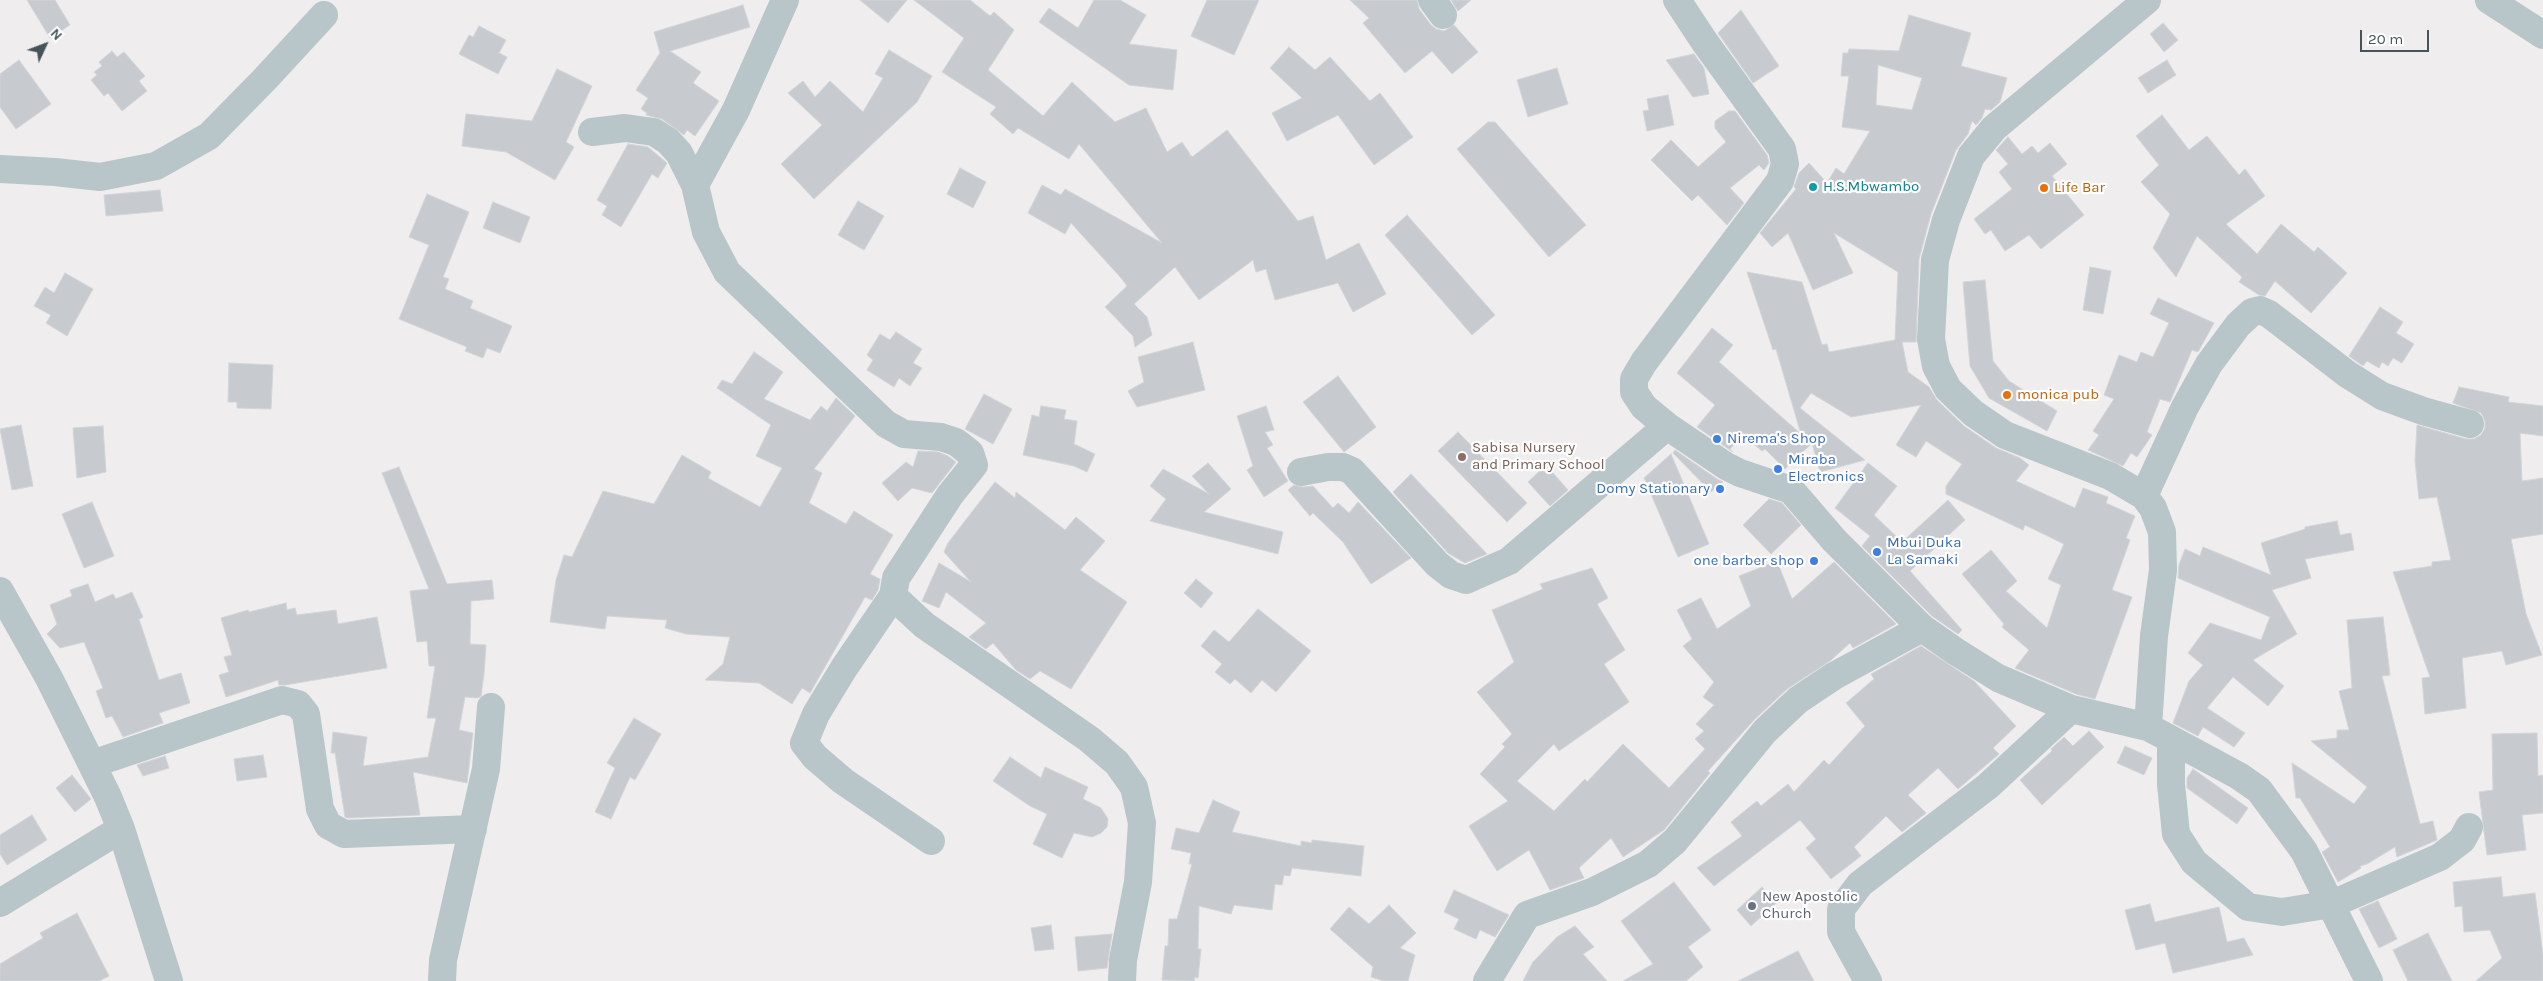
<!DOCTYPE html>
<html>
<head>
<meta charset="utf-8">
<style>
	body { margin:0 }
	#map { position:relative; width:2543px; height:981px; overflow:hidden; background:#efeded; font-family:Karla,sans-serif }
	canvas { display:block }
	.north { position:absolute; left:20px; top:20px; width:50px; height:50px; -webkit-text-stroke:4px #fff; paint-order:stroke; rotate:47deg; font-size:14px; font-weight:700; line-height:20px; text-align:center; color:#465459 }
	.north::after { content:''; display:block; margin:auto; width:18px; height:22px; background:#465459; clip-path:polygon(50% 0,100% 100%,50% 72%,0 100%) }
	.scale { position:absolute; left:2360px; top:30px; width:69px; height:22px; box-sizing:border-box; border:2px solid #465459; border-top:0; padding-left:6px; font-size:15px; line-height:18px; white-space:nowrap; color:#465459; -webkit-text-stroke:4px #fff; paint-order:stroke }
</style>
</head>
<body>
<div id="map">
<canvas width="2543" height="981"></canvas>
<div class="north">N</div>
<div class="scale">20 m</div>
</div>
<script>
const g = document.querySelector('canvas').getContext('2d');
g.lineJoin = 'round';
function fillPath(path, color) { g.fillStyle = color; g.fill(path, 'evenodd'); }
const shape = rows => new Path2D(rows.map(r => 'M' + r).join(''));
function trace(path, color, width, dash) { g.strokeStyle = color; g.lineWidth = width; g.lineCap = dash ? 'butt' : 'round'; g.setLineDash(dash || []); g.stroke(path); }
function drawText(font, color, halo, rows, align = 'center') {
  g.font = font + ' Karla,sans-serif'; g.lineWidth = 4.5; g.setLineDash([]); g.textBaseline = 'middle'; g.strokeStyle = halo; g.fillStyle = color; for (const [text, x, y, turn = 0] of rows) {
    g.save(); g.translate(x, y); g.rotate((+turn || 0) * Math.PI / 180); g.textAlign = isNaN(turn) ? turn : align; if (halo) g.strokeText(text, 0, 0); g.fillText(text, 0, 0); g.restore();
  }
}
const building = shape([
	[27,0,55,0,70,25,50,38,27,0],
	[860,0,907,0,888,23,860,0],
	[914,0,970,0,990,16,994,12,1014,30,988,70,1043,116,1072,82,1115,122,1146,108,1167,152,1182,142,1190,154,1189,156,1191,155,1192,157,1227,130,1298,221,1313,216,1326,260,1359,243,1386,294,1353,312,1338,283,1275,300,1266,269,1256,272,1253,260,1199,300,1175,267,1134,304,1147,317,1152,335,1135,347,1133,336,1105,307,1127,286,1122,279,1071,223,1065,234,1028,213,1042,185,1061,195,1065,189,1162,243,1079,144,1069,159,1018,128,1013,134,990,114,996,107,942,72,964,38,914,0],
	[1094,0,1120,0,1146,15,1129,44,1177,50,1173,90,1129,85,1039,22,1049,8,1078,28,1094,0],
	[1207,0,1259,0,1234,55,1191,36,1207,0],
	[1350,0,1417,0,1419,9,1431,25,1436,29,1444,31,1454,25,1478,52,1452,74,1432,51,1405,73,1363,23,1369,18,1350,0],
	[1451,0,1471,0,1458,11,1451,0],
	[743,5,750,27,670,51,701,72,693,83,719,101,695,136,687,130,684,135,662,119,646,115,647,113,641,109,648,98,636,90,660,53,654,32,743,5],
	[1741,10,1779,66,1753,83,1718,33,1741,10],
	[1909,15,1971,33,1961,66,2007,78,2000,102,1991,110,1985,109,1982,118,1976,125,1972,121,1968,134,1956,150,1931,214,1919,259,1916,342,1902,342,1908,372,1929,387,1937,400,1964,426,1996,448,2020,458,2029,465,2016,481,2075,508,2083,488,2108,497,2106,503,2135,516,2126,538,2130,540,2112,590,2132,597,2095,699,2076,694,2015,668,2029,650,2002,627,2004,624,1962,574,1991,550,2017,581,2006,591,2047,628,2061,585,2048,579,2064,544,2025,525,2023,530,1946,494,1946,486,1962,464,1926,441,1916,457,1896,445,1921,405,1851,417,1811,393,1800,408,1865,460,1820,472,1812,443,1785,469,1765,449,1762,451,1743,435,1730,449,1733,452,1697,427,1715,405,1677,373,1712,328,1733,345,1719,362,1801,434,1776,349,1773,350,1747,272,1802,282,1822,345,1827,344,1829,352,1895,340,1898,272,1834,233,1853,273,1813,290,1788,233,1772,247,1760,233,1796,189,1794,187,1799,173,1809,163,1827,183,1836,168,1844,174,1870,131,1842,127,1849,76,1841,76,1843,53,1848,53,1849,49,1899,51,1909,15],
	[1878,65,1922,78,1912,110,1876,105,1878,65],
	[2163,23,2178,40,2164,52,2150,34,2163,23],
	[479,26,506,40,499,53,507,57,498,74,459,54,469,35,473,37,479,26],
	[1289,47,1315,70,1330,57,1370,101,1380,93,1413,137,1374,165,1338,115,1287,141,1272,113,1302,98,1270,68,1289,47],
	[889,50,932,76,917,102,814,199,781,164,822,125,788,93,803,81,815,97,830,81,863,112,883,78,875,74,889,50],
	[112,51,117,57,124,52,145,76,139,81,147,91,122,111,108,93,104,96,91,80,97,75,94,72,102,66,99,62,112,51],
	[1694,54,1704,68,1709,94,1693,97,1666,60,1694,54],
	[19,60,51,104,16,129,0,107,0,74,19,60],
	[2167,60,2176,75,2148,93,2138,78,2167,60],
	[1557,68,1568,104,1528,117,1517,80,1557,68],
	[557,69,592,86,566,142,574,147,555,180,506,152,462,146,466,114,532,121,557,69],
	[1668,95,1674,125,1647,131,1643,111,1649,110,1647,99,1668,95],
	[1729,111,1735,111,1767,155,1769,163,1764,170,1759,165,1730,188,1744,203,1727,225,1698,195,1692,201,1651,160,1671,140,1698,167,1726,142,1715,128,1715,121,1729,111],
	[2162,115,2189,150,2207,136,2239,175,2245,169,2265,196,2226,224,2257,254,2281,224,2314,252,2318,247,2347,273,2311,313,2275,281,2265,296,2259,295,2239,282,2242,277,2197,236,2176,277,2153,248,2170,214,2141,182,2159,165,2136,136,2162,115],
	[1488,122,1495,122,1586,225,1549,257,1457,149,1488,122],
	[2008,137,2022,154,2032,146,2038,153,2050,143,2067,164,2052,176,2084,215,2041,249,2029,235,2005,251,1991,230,1985,234,1974,219,2012,189,1999,172,2008,164,1996,150,2008,137],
	[628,144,648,147,667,163,658,178,652,174,621,227,602,215,607,206,597,200,628,144],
	[960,168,986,182,973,208,947,194,960,168],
	[160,190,163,211,106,216,104,195,160,190],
	[427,194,469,212,443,277,449,279,445,289,473,301,470,308,512,326,500,353,487,348,483,358,465,351,467,347,399,319,429,245,409,237,427,194],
	[858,201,884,216,864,250,838,235,858,201],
	[493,202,530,217,520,243,483,228,493,202],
	[1407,215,1495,315,1472,335,1385,235,1407,215],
	[2090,267,2111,271,2103,314,2083,310,2090,267],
	[65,273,93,289,67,336,46,323,51,315,34,306,45,287,54,293,65,273],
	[1985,280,1993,361,2009,381,2057,411,2047,431,1989,398,1970,366,1963,282,1985,280],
	[2158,298,2214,323,2198,352,2192,350,2170,402,2160,399,2147,432,2152,435,2137,457,2131,453,2123,466,2088,450,2099,435,2093,431,2114,399,2104,395,2119,355,2137,362,2141,352,2153,357,2169,323,2150,314,2158,298],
	[2380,307,2403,322,2396,333,2414,344,2402,363,2393,358,2388,366,2382,362,2379,368,2367,361,2363,366,2349,356,2380,307],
	[896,332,922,349,913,363,922,368,910,386,899,378,894,387,867,370,873,360,867,355,880,334,890,340,896,332],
	[1193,342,1205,390,1137,407,1128,391,1144,382,1138,357,1193,342],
	[754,352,783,372,764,399,810,420,821,406,827,411,836,398,855,416,814,469,822,473,809,503,846,524,854,511,893,535,870,574,880,579,878,590,872,600,865,597,810,693,802,688,792,704,759,683,705,680,723,664,730,637,686,634,665,628,667,620,607,616,605,629,550,622,556,580,564,555,572,557,603,491,654,504,682,455,711,472,708,478,760,507,782,468,756,456,771,425,717,388,722,380,732,384,754,352],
	[229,363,273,365,271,409,237,408,237,402,228,402,229,363],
	[1338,376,1376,427,1344,452,1303,402,1338,376],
	[2459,387,2509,397,2508,402,2543,406,2543,436,2520,433,2522,481,2543,478,2543,534,2511,539,2526,614,2542,655,2506,665,2502,651,2462,658,2466,708,2425,714,2422,678,2430,677,2393,572,2432,566,2432,562,2451,560,2437,497,2419,499,2415,461,2417,425,2466,439,2474,439,2481,435,2485,428,2485,421,2481,413,2453,403,2459,387],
	[984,394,1012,409,993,444,965,429,984,394],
	[1041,406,1066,410,1064,419,1077,421,1074,444,1095,454,1087,472,1074,466,1023,455,1032,415,1039,417,1041,406],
	[1266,406,1274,430,1265,432,1273,445,1267,448,1288,481,1264,497,1247,470,1253,466,1237,416,1266,406],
	[21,425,33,486,12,490,0,429,21,425],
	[103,426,106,472,77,478,73,428,103,426],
	[1458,432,1527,503,1507,522,1438,451,1458,432],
	[1675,450,1717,479,1723,482,1711,492,1673,453,1675,450],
	[918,451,938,452,948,456,956,462,932,493,912,488,898,501,882,483,906,462,913,467,918,451],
	[1671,454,1709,544,1678,557,1644,478,1671,454],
	[1208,463,1231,489,1204,512,1283,532,1278,554,1150,521,1166,499,1150,486,1163,469,1209,494,1192,476,1208,463],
	[1868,463,1897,486,1874,515,1902,542,1948,500,1965,520,1910,571,1962,630,1958,634,1932,616,1862,546,1870,536,1835,508,1868,463],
	[1546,465,1568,490,1550,506,1528,482,1546,465],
	[399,467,447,584,492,580,494,599,471,601,470,644,486,645,484,674,481,696,478,698,465,697,459,730,473,733,467,783,413,772,420,815,348,818,345,817,335,753,331,753,333,732,367,737,363,766,428,757,436,718,427,718,435,666,429,666,427,641,417,642,410,591,429,589,382,473,399,467],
	[1411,474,1487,554,1465,563,1448,553,1393,492,1411,474],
	[995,482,1015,498,1016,492,1065,530,1076,517,1105,541,1080,570,1127,602,1071,689,1040,671,1030,679,1016,670,993,643,986,649,969,637,986,623,946,592,939,608,922,601,939,563,971,582,944,552,948,543,995,482],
	[1294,485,1303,487,1313,486,1333,508,1338,503,1349,513,1358,502,1411,558,1371,584,1343,542,1313,513,1310,516,1288,490,1294,485],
	[1769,499,1782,503,1801,525,1771,554,1743,525,1769,499],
	[92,502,114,556,84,568,62,514,92,502],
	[2337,521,2340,535,2351,533,2354,550,2305,559,2311,578,2272,590,2297,634,2253,660,2284,686,2268,706,2233,677,2207,708,2245,733,2234,747,2203,727,2198,736,2173,723,2189,681,2203,665,2188,653,2210,623,2261,640,2270,617,2178,578,2179,565,2185,549,2200,556,2203,547,2271,575,2261,543,2305,529,2305,527,2337,521],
	[1777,561,1792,599,1834,562,1896,624,1853,648,1850,643,1830,661,1787,689,1754,720,1708,771,1710,773,1664,830,1623,857,1611,838,1579,868,1584,878,1550,890,1529,850,1497,871,1469,826,1508,801,1480,774,1505,747,1502,744,1512,734,1477,692,1514,662,1492,610,1543,589,1540,584,1592,568,1608,598,1597,604,1625,650,1604,664,1629,702,1559,751,1554,744,1517,781,1554,811,1585,779,1587,782,1623,744,1669,788,1705,749,1695,739,1704,731,1696,724,1714,705,1703,697,1714,682,1683,646,1692,639,1677,610,1701,598,1717,629,1751,606,1739,576,1777,561],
	[1196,579,1213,593,1201,608,1184,593,1196,579],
	[88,584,95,602,113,594,116,599,132,592,143,617,139,619,159,680,181,673,190,703,159,713,163,723,123,737,112,716,106,718,96,691,103,688,84,642,60,648,47,634,57,624,50,605,72,596,70,590,88,584],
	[286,603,287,610,295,608,297,615,336,610,338,624,377,617,387,668,285,685,279,685,278,680,226,697,219,675,229,672,224,657,232,655,221,618,248,610,249,612,286,603],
	[1258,609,1311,651,1276,692,1262,680,1251,693,1235,679,1230,684,1215,672,1222,664,1201,646,1214,630,1229,642,1258,609],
	[2383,617,2390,675,2382,676,2420,824,2433,821,2437,840,2397,857,2395,847,2367,864,2360,866,2361,868,2338,882,2322,852,2330,847,2300,798,2296,798,2292,763,2354,804,2367,787,2311,741,2337,738,2337,730,2349,730,2339,691,2352,688,2347,620,2383,617],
	[1921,646,1974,681,2016,726,1993,748,1999,754,1958,789,1938,768,1908,795,1926,813,1902,832,1886,816,1854,847,1861,856,1831,879,1806,848,1816,839,1800,820,1714,886,1697,868,1742,836,1731,822,1757,801,1761,806,1788,784,1794,792,1824,760,1829,765,1865,726,1846,703,1874,679,1871,674,1921,646],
	[634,718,661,734,635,780,630,777,611,819,595,812,615,768,607,763,634,718],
	[2089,731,2104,747,2042,805,2020,780,2052,751,2051,749,2064,737,2073,746,2089,731],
	[2537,733,2538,776,2543,775,2543,813,2522,815,2526,850,2487,855,2479,792,2493,790,2492,734,2537,733],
	[2125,746,2152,758,2144,775,2117,763,2125,746],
	[263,755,267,777,237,781,234,759,263,755],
	[165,756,169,768,143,776,137,765,165,756],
	[1010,757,1041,778,1045,767,1088,787,1083,799,1101,808,1108,819,1107,827,1101,833,1092,837,1074,833,1062,858,1033,844,1047,814,1030,806,993,781,1010,757],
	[2193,769,2248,808,2237,824,2187,788,2187,778,2193,769],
	[72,775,91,799,75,812,56,788,72,775],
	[1213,800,1240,812,1232,832,1301,846,1301,841,1312,843,1312,840,1364,846,1361,876,1292,868,1290,876,1284,875,1282,885,1275,884,1272,910,1234,905,1231,914,1199,906,1198,949,1201,949,1198,978,1195,977,1194,981,1162,980,1165,946,1168,946,1169,919,1177,919,1192,864,1189,864,1191,853,1171,849,1176,828,1199,833,1213,800],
	[32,815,47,840,7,865,0,854,0,835,32,815],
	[2501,877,2503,897,2535,893,2543,955,2543,981,2476,981,2502,958,2490,930,2464,932,2462,906,2455,907,2453,882,2501,877],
	[1674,882,1711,930,1688,947,1703,967,1686,981,1623,981,1653,964,1621,921,1674,882],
	[1762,887,1776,903,1751,926,1737,910,1762,887],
	[1454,890,1509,915,1495,937,1480,930,1476,939,1454,929,1459,919,1444,912,1454,890],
	[2378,901,2397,939,2379,948,2359,909,2378,901],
	[2150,904,2155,922,2219,907,2227,942,2244,938,2253,955,2173,973,2165,943,2136,950,2125,910,2150,904],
	[1389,905,1416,933,1400,948,1415,955,1408,981,1384,981,1371,977,1373,967,1330,929,1349,907,1369,924,1389,905],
	[77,913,109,976,99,981,0,981,0,964,43,938,40,933,77,913],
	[1051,925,1054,949,1035,951,1031,928,1051,925],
	[1575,926,1594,947,1583,954,1607,981,1523,981,1533,962,1557,937,1575,926],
	[2428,933,2452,981,2408,981,2393,950,2428,933],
	[1112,934,1107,968,1078,971,1075,937,1112,934],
	[1798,951,1814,981,1738,981,1798,951]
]);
const minor = shape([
	[1432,0,1443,15],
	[1677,0,1704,41,1782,149,1785,164,1780,181,1644,362,1634,379,1634,392,1644,407,1667,426,1726,466,1740,473,1791,490,1834,540,1922,628,1955,651,1998,678,2071,709,2148,727,2239,776,2259,790,2304,851,2369,981],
	[2147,0,1994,128,1971,156,1946,220,1935,260,1931,339,1936,366,1948,389,1973,413,2005,435,2110,476,2144,496,2153,508,2162,532,2163,570,2154,636,2148,727],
	[2489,0,2543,35],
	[592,132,625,128,654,132,668,141,679,153,695,185,706,232,727,272,886,424,904,434,941,437,956,442,970,453,974,465,950,495,896,578,893,596,924,625,1089,739,1117,763,1134,787,1142,823,1138,882,1123,960,1122,981],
	[0,169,55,172,100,177,156,166,209,136,264,80,324,15],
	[695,185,736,110,785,0],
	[1301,472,1328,467,1343,467,1352,471,1437,564,1451,575,1466,580,1509,561,1667,426],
	[2144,496,2185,407,2209,364,2238,325,2252,312,2260,310,2269,314,2347,374,2382,396,2423,411,2470,424],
	[0,591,49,678,108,797,121,829,169,981],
	[893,596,844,668,816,714,804,743,815,757,843,781,931,841],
	[2171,741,2171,784,2176,834,2194,862,2248,907,2282,912,2332,904,2440,857,2462,840,2469,827],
	[92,764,282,700,298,704,306,714,320,809,328,825,344,834,473,829],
	[0,903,121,829],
	[442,981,443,960,486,769,491,707],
	[1487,981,1527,915,1592,892,1648,864,1675,841,1765,731,1798,700,1834,676,1922,628],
	[1868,981,1841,932,1841,909,1860,884,1988,786,2071,709]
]);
const markers = [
	[1813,187,5,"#0f9aa8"],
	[2044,188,5,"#e8710a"],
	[2007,395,5,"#e8710a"],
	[1717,439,5,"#3f7fe0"],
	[1462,457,5,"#8d6e63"],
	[1778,469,5,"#3f7fe0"],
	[1720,489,5,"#3f7fe0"],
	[1877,552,5,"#3f7fe0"],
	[1814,561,5,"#3f7fe0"],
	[1752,906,5,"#6b7280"]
];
const cultureNames = [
	["H.S.Mbwambo",1823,187]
];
const foodNames = [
	["Life Bar",2054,188],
	["monica pub",2017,395]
];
const shopNames = [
	["Nirema's Shop",1727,439],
	["Miraba",1788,460],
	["Electronics",1788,477],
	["Domy Stationary",1710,489,"right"],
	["Mbui Duka",1887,543],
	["La Samaki",1887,560],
	["one barber shop",1804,561,"right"]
];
const educationNames = [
	["Sabisa Nursery",1472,448],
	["and Primary School",1472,465]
];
const worshipNames = [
	["New Apostolic",1762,897],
	["Church",1762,914]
];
fillPath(building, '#c7cbcf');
trace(building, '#d1d5d8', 1);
trace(minor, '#b8c5c9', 28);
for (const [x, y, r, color] of markers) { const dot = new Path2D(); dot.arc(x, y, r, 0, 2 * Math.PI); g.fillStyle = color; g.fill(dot); trace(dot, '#fff', 2); }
drawText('15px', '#0d838f', '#fff', cultureNames, 'left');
drawText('15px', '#c56008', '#fff', foodNames, 'left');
drawText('15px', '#366cbe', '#fff', shopNames, 'left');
drawText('15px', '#785e54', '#fff', educationNames, 'left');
drawText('15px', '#5b616d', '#fff', worshipNames, 'left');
</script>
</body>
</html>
